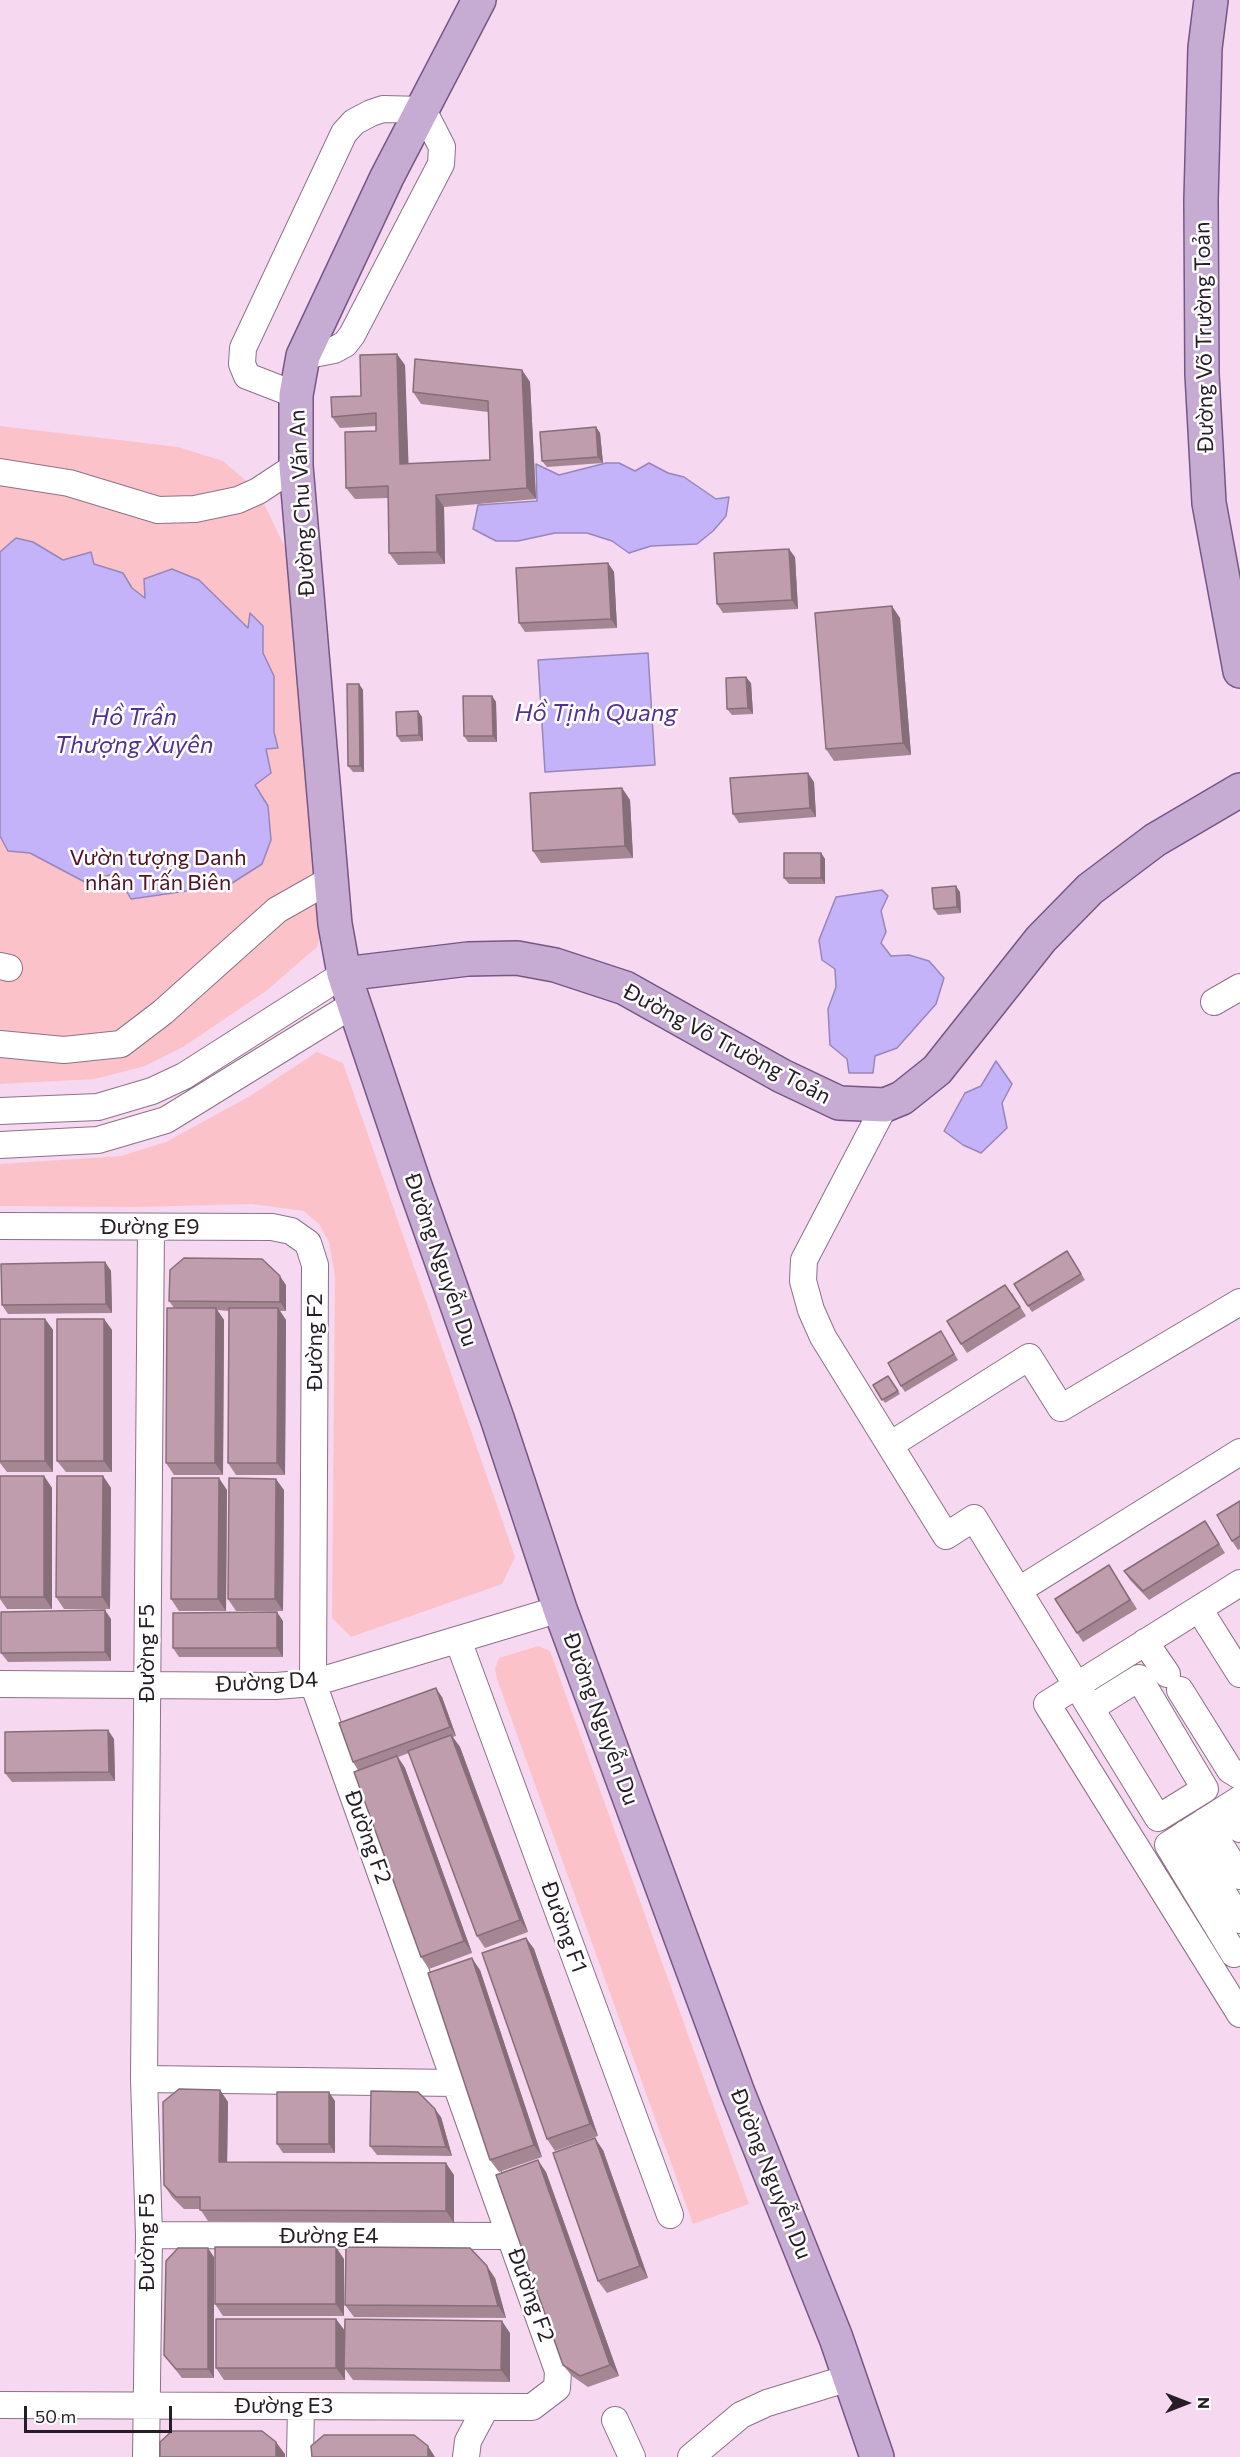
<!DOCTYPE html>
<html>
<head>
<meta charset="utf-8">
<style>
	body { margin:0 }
	#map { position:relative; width:1240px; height:2457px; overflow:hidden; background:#f6d8f1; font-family:Commissioner,sans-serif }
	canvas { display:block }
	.north { position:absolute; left:1156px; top:2373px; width:60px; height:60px; -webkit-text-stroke:4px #fff; paint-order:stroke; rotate:90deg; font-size:16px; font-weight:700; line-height:24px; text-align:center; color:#271d26 }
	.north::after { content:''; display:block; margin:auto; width:21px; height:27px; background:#271d26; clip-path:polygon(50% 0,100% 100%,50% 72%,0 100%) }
	.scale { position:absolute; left:24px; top:2406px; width:148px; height:27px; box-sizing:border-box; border:3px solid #271d26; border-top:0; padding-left:8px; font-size:18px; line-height:21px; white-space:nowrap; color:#271d26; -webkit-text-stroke:4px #fff; paint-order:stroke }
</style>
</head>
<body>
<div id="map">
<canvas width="1240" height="2457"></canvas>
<div class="north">N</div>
<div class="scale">50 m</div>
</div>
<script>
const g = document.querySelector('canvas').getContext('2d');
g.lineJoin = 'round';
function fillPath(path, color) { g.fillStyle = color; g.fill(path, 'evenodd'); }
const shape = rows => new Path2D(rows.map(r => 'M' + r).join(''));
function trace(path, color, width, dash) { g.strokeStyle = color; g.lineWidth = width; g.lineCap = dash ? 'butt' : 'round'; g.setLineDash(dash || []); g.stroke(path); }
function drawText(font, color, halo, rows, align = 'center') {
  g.font = font + ' Commissioner,sans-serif'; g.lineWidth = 5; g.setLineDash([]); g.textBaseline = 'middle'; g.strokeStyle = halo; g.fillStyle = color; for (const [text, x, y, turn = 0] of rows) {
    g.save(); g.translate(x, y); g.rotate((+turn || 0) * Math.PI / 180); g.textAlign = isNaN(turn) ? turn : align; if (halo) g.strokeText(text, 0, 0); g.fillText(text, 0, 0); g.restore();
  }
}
const green = shape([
	[0,426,178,447,223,461,258,491,290,558,321,932,317,947,266,991,183,1047,145,1066,95,1079,0,1084],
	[317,1052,343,1063,515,1557,502,1584,351,1637,332,1618,335,1276,329,1242,319,1224,304,1211,252,1204,136,1207,0,1206,0,1164,121,1156,166,1142,250,1096],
	[538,1646,550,1651,749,2204,693,2224,497,1679,495,1669,499,1658]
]);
const water = shape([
	[606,463,619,463,635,471,649,463,668,473,684,477,716,499,729,497,726,516,713,531,697,544,651,546,629,553,612,541,587,533,555,533,518,541,496,541,473,529,478,505,537,501,536,464,559,475,606,463],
	[16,538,33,542,63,560,91,552,94,564,123,573,132,588,145,598,144,579,172,569,199,580,248,628,250,613,263,626,263,653,274,676,274,732,278,748,266,749,271,773,255,785,268,806,271,840,262,864,229,885,131,899,116,873,103,877,98,889,30,853,8,851,0,836,0,552,16,538],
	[648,653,655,765,545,772,538,660,648,653],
	[882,890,888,896,881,911,886,932,881,943,891,956,909,955,929,961,944,978,936,1004,897,1048,875,1056,873,1073,849,1073,847,1059,830,1045,828,1009,836,987,835,969,822,960,819,940,836,897,882,890],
	[996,1061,1012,1084,1002,1103,1007,1128,981,1153,963,1145,944,1131,965,1093,981,1086,996,1061]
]);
const minor = shape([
	[296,395,247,376,242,364,243,348,344,133,354,122,371,113,383,109,423,110,442,147,441,164,352,335,345,344,334,350,303,356],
	[0,472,69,483,158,510,195,509,238,500,258,491,296,466],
	[0,966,9,968],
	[1214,1002,1240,987],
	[0,1044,64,1050,121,1044,163,1012,277,910,330,880],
	[885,1105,804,1260,803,1281,811,1310,823,1337,946,1536,974,1518,1158,1818,1205,1789,1139,1678,1091,1708],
	[0,1111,98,1107,152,1091,184,1076,344,974],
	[0,1145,98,1140,166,1120,354,1004],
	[0,1226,272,1227,291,1231,308,1243,315,1265,313,1683,558,2371,557,2388,532,2407,0,2405],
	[890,1445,1029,1357,1061,1408,1240,1302],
	[1240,1583,1047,1704,1240,2014],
	[1019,1590,1240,1452],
	[1199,1609,1240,1674],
	[458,1640,670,2215],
	[1145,1642,1167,1674],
	[0,1684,276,1686,313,1683,560,1609],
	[1180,1690,1230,1770,1240,1776],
	[1240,1799,1168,1845,1234,1954,1240,1951],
	[1227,1808,1240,1829],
	[1205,1821,1240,1876],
	[1186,1833,1240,1920],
	[144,2079,456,2083],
	[149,2235,510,2236],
	[615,2420,632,2457],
	[146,2457,149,2235,144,2079,151,1227],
	[300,2457,301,2406],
	[466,2457,468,2441,486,2407],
	[691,2457,741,2415,767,2403,849,2378]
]);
const major = shape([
	[479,0,387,177,303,356,296,395,296,466,335,924,344,974,354,1004,415,1186,497,1418,560,1609,738,2093,836,2338,877,2457],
	[1211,0,1205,48,1201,200,1202,374,1209,503,1240,671],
	[344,974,468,959,517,958,555,965,625,988,782,1076,839,1103,885,1105,902,1098,937,1070,1041,939,1090,889,1155,840,1240,790]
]);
const wall = shape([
	[405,365,408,464,490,460,488,412,421,404,413,392,522,370,530,382,536,499,444,507,445,564,398,565,389,553,388,498,355,499,346,488,376,431,376,426,340,428,332,417],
	[596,427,600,433,603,463,547,467,542,461],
	[795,557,798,609,723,613,717,604],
	[608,563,614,572,617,628,525,632,519,623],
	[900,618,911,755,834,761,826,749],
	[751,683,753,714,732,715,727,709],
	[359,684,363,690,364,772,353,772,348,766],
	[492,696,496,702,497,742,468,742,464,736],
	[418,711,422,717,423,741,401,742,397,736],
	[814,782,816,817,739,823,733,814],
	[622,788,630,800,633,858,541,863,533,851],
	[821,853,825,859,825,884,789,884,784,878],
	[960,892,961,913,938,915,934,909],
	[1071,1257,1085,1280,1032,1312,1028,1306],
	[105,1262,111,1271,112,1313,8,1314,2,1305],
	[286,1285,286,1311,280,1311,286,1320,285,1475,236,1475,228,1463,229,1311,217,1310,224,1320,223,1475,174,1475,166,1463,174,1308,169,1301],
	[1012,1293,1026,1316,967,1353,961,1344],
	[0,1319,45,1319,53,1330,53,1472,7,1472,0,1463],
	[104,1319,112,1330,112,1472,66,1472,57,1461],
	[945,1337,958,1360,905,1392,901,1386],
	[888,1376,900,1394,885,1403,873,1385],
	[0,1476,44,1476,52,1488,52,1609,7,1609,0,1599],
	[103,1476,111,1488,110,1609,64,1609,56,1597],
	[227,1490,226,1611,179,1611,171,1599],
	[284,1490,283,1611,236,1611,228,1599],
	[1240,1501,1240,1549,1238,1550,1232,1541],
	[1205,1521,1225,1553,1149,1600,1130,1580,1124,1571],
	[1109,1565,1137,1609,1083,1642,1077,1633],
	[111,1619,111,1661,8,1662,1,1653],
	[283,1621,283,1657,179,1657,173,1648],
	[442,1697,456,1736,453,1737,460,1747,528,1932,485,1948,477,1936,409,1753,398,1757,405,1768,472,1953,429,1969,421,1957,358,1770,353,1762],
	[114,1739,115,1781,12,1782,5,1773],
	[526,1938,534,1949,598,2136,555,2151,547,2139],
	[480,1970,542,2157,499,2172,490,2160],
	[220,2090,228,2102,227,2162,454,2175,454,2223,208,2221,200,2209,184,2209,172,2197,164,2185],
	[335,2101,335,2153,283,2153,277,2144],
	[441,2117,452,2156,377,2155,370,2146],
	[603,2150,648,2278,607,2293,598,2281],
	[546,2172,619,2376,588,2387,572,2376,563,2365],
	[214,2257,214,2378,182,2378,164,2355],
	[344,2259,344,2316,223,2316,215,2304],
	[495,2278,506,2318,354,2317,345,2305],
	[336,2319,345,2331,510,2333,510,2382,353,2380,345,2369,345,2380,224,2380,216,2368]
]);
const shadedWall = shape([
	[397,354,405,365,409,476,400,464],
	[522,370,530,382,536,499,527,488],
	[596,427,600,433,603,463,598,457],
	[436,495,444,507,445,564,437,552],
	[789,549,795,557,798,609,792,600],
	[608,563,614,572,617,628,611,619],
	[892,606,900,618,911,755,903,743],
	[746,677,751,683,753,714,748,708],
	[359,684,363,690,364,772,360,766],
	[492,696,496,702,497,742,493,736],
	[418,711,422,717,423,741,419,735],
	[808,773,814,782,816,817,810,808],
	[622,788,630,800,633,858,625,846],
	[821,853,825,859,825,884,821,878],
	[956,886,960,892,961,913,957,907],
	[105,1262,111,1271,112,1313,106,1304],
	[280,1276,286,1285,286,1311,280,1302],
	[216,1308,224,1320,223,1475,215,1463],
	[278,1308,286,1320,285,1475,277,1463],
	[45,1319,53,1330,53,1472,45,1461],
	[104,1319,112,1330,112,1472,104,1461],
	[44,1476,52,1488,52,1609,44,1597],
	[103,1476,111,1488,110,1609,102,1597],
	[219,1478,227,1490,226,1611,218,1599],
	[276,1479,284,1490,283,1611,275,1599],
	[105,1610,111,1619,111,1661,105,1652],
	[277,1612,283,1621,283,1657,277,1648],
	[436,1688,442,1697,456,1736,450,1727],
	[108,1730,114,1739,115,1781,109,1772],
	[451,1735,460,1747,528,1932,520,1920],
	[397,1756,405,1768,472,1953,464,1941],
	[526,1938,534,1949,598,2136,590,2124],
	[472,1958,480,1970,542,2157,534,2145],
	[220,2090,228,2102,227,2173,219,2162],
	[329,2092,335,2101,335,2153,329,2144],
	[435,2109,441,2117,452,2156,446,2147],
	[595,2138,603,2150,648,2278,640,2266],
	[538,2160,546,2172,619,2376,610,2365],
	[446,2163,454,2175,454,2223,446,2211],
	[336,2247,344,2259,344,2316,336,2304],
	[208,2248,214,2257,214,2378,208,2369],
	[487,2266,495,2278,506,2318,498,2306],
	[336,2319,345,2331,345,2380,336,2368],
	[502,2321,510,2333,510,2382,501,2370],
	[276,2442,285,2454,285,2457,276,2457],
	[428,2446,435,2457,428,2457]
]);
const building = shape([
	[397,354,400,464,490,460,488,401,413,392,415,359,522,370,527,488,436,495,437,552,389,553,388,486,346,488,345,432,376,431,376,413,332,417,331,397,361,396,360,355,397,354],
	[596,427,598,457,542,461,540,432,596,427],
	[789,549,792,600,717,604,714,553,789,549],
	[608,563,611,619,519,623,516,568,608,563],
	[892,606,903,743,826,749,815,613,892,606],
	[746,677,748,708,727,709,726,678,746,677],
	[347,684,359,684,360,766,348,766,347,684],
	[463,696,492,696,493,736,464,736,463,696],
	[418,711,419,735,397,736,396,712,418,711],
	[808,773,810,808,733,814,730,778,808,773],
	[622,788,625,846,533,851,530,793,622,788],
	[784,853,821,853,821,878,784,878,784,853],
	[956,886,957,907,934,909,932,888,956,886],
	[1067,1251,1081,1274,1028,1306,1014,1284,1067,1251],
	[184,1258,262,1259,280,1276,280,1302,169,1301,170,1270,184,1258],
	[105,1262,106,1304,2,1305,1,1264,105,1262],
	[1005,1285,1020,1307,961,1344,947,1321,1005,1285],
	[167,1308,216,1308,215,1463,166,1463,167,1308],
	[229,1308,278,1308,277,1463,228,1463,229,1308],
	[0,1319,45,1319,45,1461,0,1461,0,1319],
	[57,1319,104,1319,104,1461,57,1461,57,1319],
	[941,1331,954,1354,901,1386,888,1363,941,1331],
	[888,1376,898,1391,882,1400,873,1385,888,1376],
	[0,1476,44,1476,44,1597,0,1597,0,1476],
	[57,1476,103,1476,102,1597,56,1597,57,1476],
	[172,1478,219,1478,218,1599,171,1599,172,1478],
	[229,1478,276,1479,275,1599,228,1599,229,1478],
	[1240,1501,1240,1536,1232,1541,1217,1515,1240,1501],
	[1205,1521,1219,1544,1143,1591,1124,1571,1205,1521],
	[1109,1565,1130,1600,1077,1633,1055,1599,1109,1565],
	[105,1610,105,1652,1,1653,1,1612,105,1610],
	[277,1612,277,1648,173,1648,173,1613,277,1612],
	[436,1688,450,1727,353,1762,339,1723,436,1688],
	[108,1730,109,1772,5,1773,5,1732,108,1730],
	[451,1735,520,1920,477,1936,408,1751,451,1735],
	[397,1756,464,1941,421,1957,354,1772,397,1756],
	[526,1938,590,2124,547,2139,482,1953,526,1938],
	[472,1958,534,2145,490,2160,428,1973,472,1958],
	[179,2089,220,2090,219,2162,446,2163,446,2211,200,2210,200,2197,176,2197,164,2185,163,2102,179,2089],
	[371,2091,418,2092,435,2109,446,2147,370,2146,371,2091],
	[277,2092,329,2092,329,2144,277,2144,277,2092],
	[595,2138,640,2266,598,2281,553,2153,595,2138],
	[538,2160,610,2365,580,2376,563,2365,496,2175,538,2160],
	[215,2247,336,2247,336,2304,215,2304,215,2247],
	[346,2247,470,2248,487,2266,498,2306,345,2305,346,2247],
	[178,2248,208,2248,208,2369,176,2369,164,2355,166,2261,178,2248],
	[216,2319,336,2319,336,2368,216,2368,216,2319],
	[345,2319,502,2321,501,2370,344,2368,345,2319],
	[172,2431,262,2431,276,2442,276,2457,160,2457,160,2442,172,2431],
	[324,2435,414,2435,428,2446,428,2457,312,2457,311,2446,324,2435]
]);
const streetNames = [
	["Đường Võ Trường Toản",1204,337,-91],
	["Đường Chu Văn An",302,503,-93],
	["Đường Võ Trường Toản",727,1044,28],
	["Đường E9",150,1227],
	["Đường Nguyễn Du",441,1260,71],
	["Đường F2",315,1342,-90],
	["Đường F5",147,1653,-90],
	["Đường D4",267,1682,-3],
	["Đường Nguyễn Du",601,1719,70],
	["Đường F2",368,1837,70],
	["Đường F1",564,1927,70],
	["Đường Nguyễn Du",771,2174,68],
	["Đường E4",329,2236],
	["Đường F5",147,2242,-90],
	["Đường F2",531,2295,70],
	["Đường E3",284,2406]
];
const parkNames = [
	["Vườn tượng Danh",158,858],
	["nhân Trấn Biên",158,883]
];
const waterNames = [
	["Hồ Tịnh Quang",596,713],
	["Hồ Trần",134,717],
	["Thượng Xuyên",134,745]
];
fillPath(green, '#fcc2ca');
fillPath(water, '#c5b3f9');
trace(water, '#9686ba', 1.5);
trace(minor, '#8d7188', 28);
trace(major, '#765684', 36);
trace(minor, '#fff', 26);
trace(major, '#c6acd3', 33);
fillPath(wall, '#a58794');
fillPath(shadedWall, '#866e78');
fillPath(building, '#c09dac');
trace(building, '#866e78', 1.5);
drawText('22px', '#271d26', '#fff', streetNames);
drawText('22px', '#501223', '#fff', parkNames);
drawText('italic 24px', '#543092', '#fff', waterNames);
</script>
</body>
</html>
